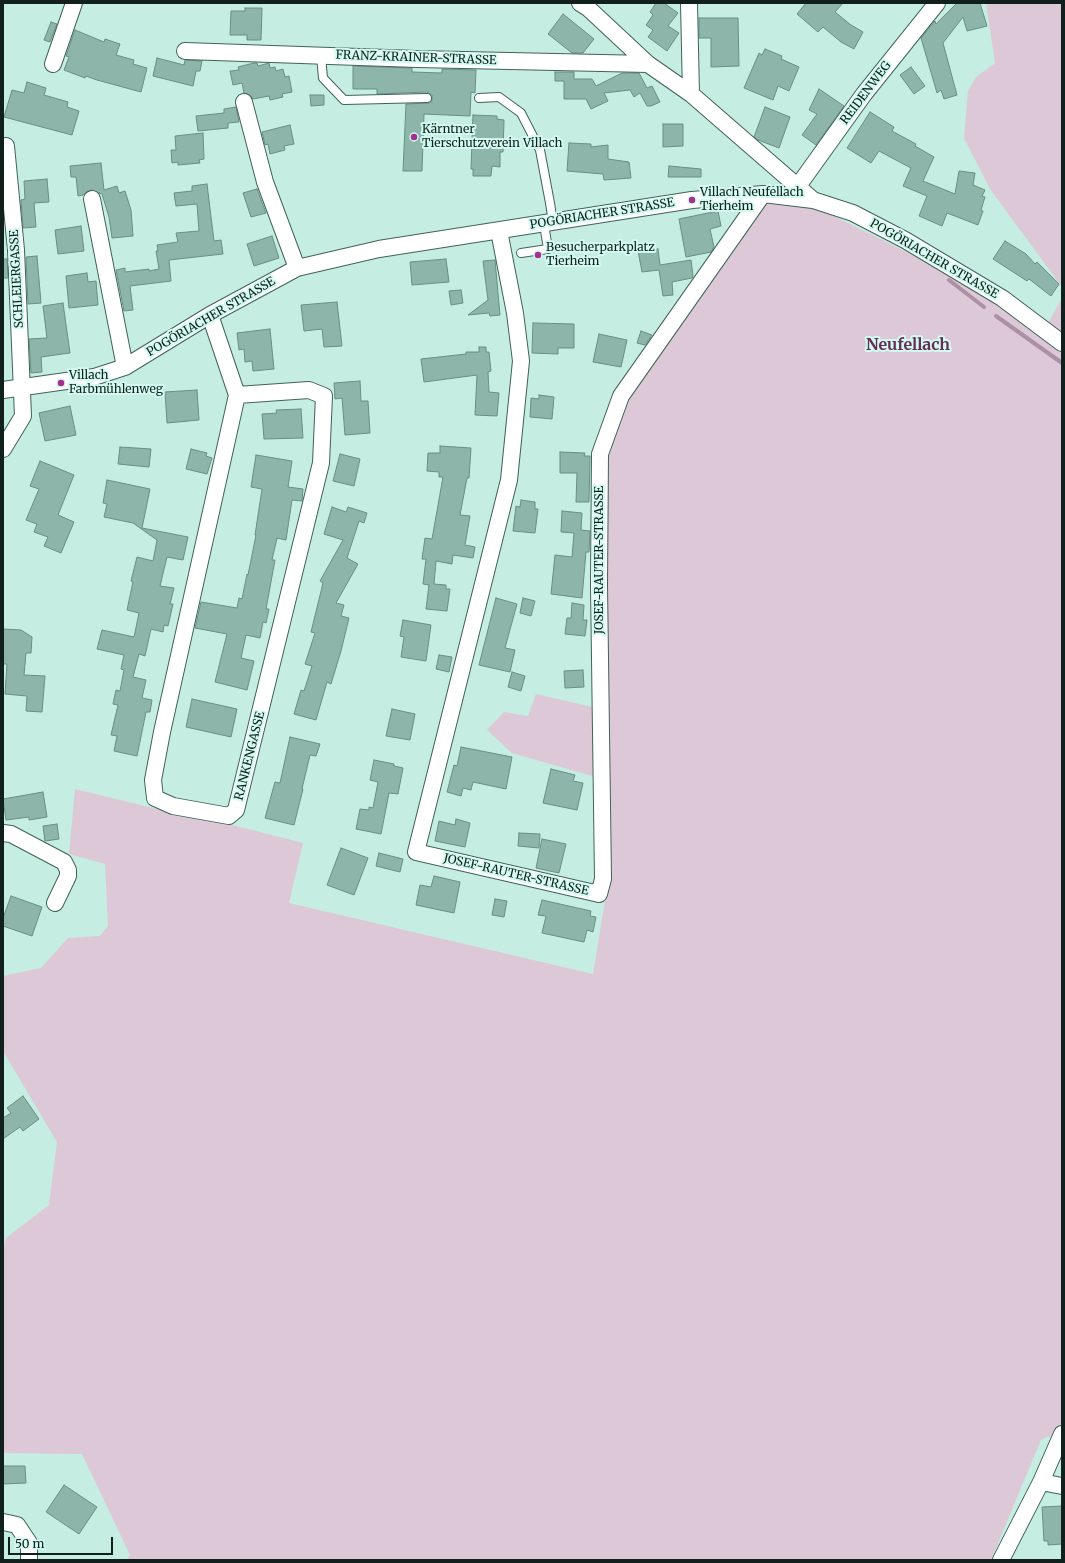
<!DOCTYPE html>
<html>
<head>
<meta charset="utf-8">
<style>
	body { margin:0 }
	#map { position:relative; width:1065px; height:1563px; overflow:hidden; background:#c5ede1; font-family:Merriweather,serif }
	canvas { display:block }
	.frame { position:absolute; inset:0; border:4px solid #11201c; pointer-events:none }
	.scale { position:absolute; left:8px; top:1537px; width:105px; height:18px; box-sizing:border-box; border:2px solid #11201c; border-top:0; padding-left:5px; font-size:12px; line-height:14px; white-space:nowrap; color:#11201c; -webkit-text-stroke:3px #d2faee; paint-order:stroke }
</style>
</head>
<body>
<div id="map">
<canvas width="1065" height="1563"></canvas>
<div class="frame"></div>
<div class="scale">50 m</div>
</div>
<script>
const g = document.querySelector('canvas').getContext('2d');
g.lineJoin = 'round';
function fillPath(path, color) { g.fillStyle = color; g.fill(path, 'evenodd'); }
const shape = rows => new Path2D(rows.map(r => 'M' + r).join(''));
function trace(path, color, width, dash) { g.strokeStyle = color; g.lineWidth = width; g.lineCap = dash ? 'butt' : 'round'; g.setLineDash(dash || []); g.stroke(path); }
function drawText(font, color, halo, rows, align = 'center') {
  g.font = font + ' Merriweather,serif'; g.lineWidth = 4; g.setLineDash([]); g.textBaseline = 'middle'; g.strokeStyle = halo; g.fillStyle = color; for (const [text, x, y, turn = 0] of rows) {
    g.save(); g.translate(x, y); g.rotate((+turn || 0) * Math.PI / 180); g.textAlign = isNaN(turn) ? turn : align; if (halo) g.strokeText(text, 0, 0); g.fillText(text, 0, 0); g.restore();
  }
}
const green = shape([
	[986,3,1062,3,1062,287,990,189,964,138,968,91,976,77,995,63],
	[801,200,962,279,1004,307,1062,354,1062,1431,1041,1440,991,1560,127,1560,130,1555,82,1454,3,1453,3,1251,6,1238,49,1205,57,1142,3,1051,3,976,41,968,68,938,100,936,108,926,105,864,69,854,75,789,153,808,224,823,303,843,289,903,593,974,609,876,606,780,512,753,487,730,504,712,528,716,536,694,605,710,603,455,632,394,768,202],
	[1062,298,1062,333,1048,323]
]);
const stream = shape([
	[949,280,984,307],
	[996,316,1062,363]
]);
const building = shape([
	[656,3,664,3,678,13,668,26,679,33,667,51,648,37,653,30,646,25,653,15,650,12,656,3],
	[806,3,843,3,835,12,851,25,863,32,854,49,841,42,823,27,818,32,797,14,806,3],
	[957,3,980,3,987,26,967,31,963,17,943,43,957,95,944,99,941,90,937,93,921,38,935,21,936,24,957,3],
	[245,8,262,8,261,40,247,40,247,35,230,35,231,11,245,11,245,8],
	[563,14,594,39,583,53,572,53,548,34,563,14],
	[699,18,738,18,739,66,711,67,711,38,699,38,699,18],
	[51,22,57,24,50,42,44,40,51,22],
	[75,30,104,42,105,39,120,44,116,55,134,60,133,64,147,68,141,92,97,80,86,76,85,78,64,70,69,57,66,56,75,30],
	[765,49,782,56,781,59,799,67,789,91,778,86,773,100,744,88,759,53,762,55,765,49],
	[157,58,184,65,185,60,202,61,200,71,196,71,193,86,153,76,157,58],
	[254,63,257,63,258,66,269,63,270,68,275,67,276,71,283,69,285,77,289,76,292,92,282,94,283,97,270,100,269,96,253,99,250,95,244,93,242,83,233,85,230,71,239,70,238,67,254,63],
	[353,66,412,68,412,72,442,73,442,69,476,70,475,93,471,92,470,116,424,114,422,171,403,171,406,104,430,103,432,100,432,95,427,92,377,94,377,89,353,89,353,66],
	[911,67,925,86,914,94,900,75,911,67],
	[555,72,574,72,574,79,592,79,596,86,622,73,639,73,647,88,652,86,660,102,651,106,647,106,640,93,634,97,630,90,604,93,608,101,591,109,586,99,564,99,564,81,555,81,555,72],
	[27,82,46,88,44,95,68,102,67,107,79,111,72,135,4,117,12,90,24,93,27,82],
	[819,89,844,106,816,145,802,135,817,114,809,110,819,89],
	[310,95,324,95,324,105,311,106,310,95],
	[236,107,239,122,228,123,228,128,198,131,196,116,224,113,224,109,236,107],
	[765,107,790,117,779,148,758,140,754,137,765,107],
	[870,112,894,127,892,131,916,144,915,146,934,157,923,181,955,194,959,171,975,173,973,185,985,190,982,196,985,197,981,210,983,211,978,225,947,213,942,226,919,216,927,196,903,186,911,168,879,151,871,163,847,148,870,112],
	[473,115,497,116,497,119,504,120,503,152,500,152,500,167,492,166,491,176,473,176,473,169,471,169,473,115],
	[663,124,683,124,683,146,663,147,663,124],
	[290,125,294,144,284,146,285,150,270,154,268,144,265,145,262,132,290,125],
	[203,133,204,159,199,160,200,163,178,165,178,162,172,163,171,150,176,150,175,136,203,133],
	[569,143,591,144,591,147,608,145,608,159,629,162,631,178,604,180,603,174,567,171,569,143],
	[101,163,104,190,117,186,119,193,125,191,131,210,133,236,112,238,109,217,102,194,91,190,86,192,83,195,78,196,76,177,71,177,70,166,101,163],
	[669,166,701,169,701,177,668,177,669,166],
	[47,179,49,202,34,203,36,227,23,228,21,200,25,199,24,181,47,179],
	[207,184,214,241,221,240,223,254,169,260,171,281,130,286,133,310,124,311,116,270,125,268,125,272,149,269,149,271,159,269,156,251,158,251,157,245,178,242,176,233,199,231,197,204,176,206,174,193,192,191,192,186,207,184],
	[257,189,266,213,251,217,243,193,257,189],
	[718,211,721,226,710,229,714,247,711,252,686,257,679,219,718,211],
	[81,226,84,251,58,254,55,230,81,226],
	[272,236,279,258,254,266,247,244,272,236],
	[1005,241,1026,254,1035,264,1037,262,1059,284,1051,296,1029,279,1027,281,993,259,1005,241],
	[658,249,660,265,691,260,693,276,692,278,672,282,673,295,663,296,659,270,642,272,638,251,658,249],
	[37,256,41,303,28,304,26,257,37,256],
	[3,259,7,259,8,278,3,278,3,259],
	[446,259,449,282,412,285,410,262,446,259],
	[495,260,500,315,490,316,489,313,468,315,488,300,483,261,495,260],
	[87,273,88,282,96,281,98,305,69,308,66,276,87,273],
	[461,290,463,303,451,305,449,291,461,290],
	[337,302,342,346,324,347,322,329,304,331,301,305,337,302],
	[63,303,70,353,41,357,42,372,31,373,29,339,47,338,43,306,63,303],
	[533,323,574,324,574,348,558,348,558,354,532,353,533,323],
	[270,329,274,369,253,371,252,361,245,362,244,349,239,350,237,333,270,329],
	[641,331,652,335,645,345,637,343,641,331],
	[599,334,627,340,621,367,593,362,599,334],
	[479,347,486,347,486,352,489,352,491,371,488,372,489,392,499,393,497,416,475,415,477,375,424,382,421,359,466,354,466,352,479,352,479,347],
	[360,381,361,401,368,401,370,433,345,435,342,398,335,399,334,383,360,381],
	[197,390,199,420,167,423,165,392,197,390],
	[539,395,554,397,552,419,530,417,531,398,539,399,539,395],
	[70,406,76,435,45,441,39,413,70,406],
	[301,409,303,438,264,439,262,414,277,413,276,410,301,409],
	[440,446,471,448,469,478,467,478,460,515,470,516,465,545,475,547,473,558,453,555,452,564,436,561,434,584,446,585,446,589,450,589,447,611,426,609,429,585,423,584,426,559,422,559,425,538,432,539,443,477,439,477,439,472,427,471,428,453,440,453,440,446],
	[120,447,151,449,149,467,118,464,120,447],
	[191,449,207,453,206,456,212,458,207,474,186,469,191,449],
	[560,452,585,453,584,456,590,456,589,502,576,502,577,473,560,473,560,452],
	[340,454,360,459,354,486,333,481,340,454],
	[256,455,292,461,288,487,303,489,302,501,292,500,286,540,277,538,272,560,275,560,266,609,269,609,266,623,263,622,260,638,246,635,241,658,254,661,247,690,215,682,227,634,195,628,201,602,237,608,239,598,242,599,247,574,248,575,256,535,255,535,262,489,251,487,256,455],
	[40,461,74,475,58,515,74,522,61,553,44,546,48,537,34,532,37,524,26,520,39,489,30,486,40,461],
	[107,480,150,489,142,528,188,537,183,560,167,557,160,586,174,588,170,604,173,604,168,626,164,625,163,632,151,629,145,656,139,654,133,677,146,680,142,698,152,700,150,712,146,712,137,756,114,751,117,736,111,735,118,705,113,704,116,690,120,691,124,670,121,669,124,655,97,649,102,630,134,637,139,613,127,610,133,582,131,581,137,557,153,561,157,540,133,523,104,517,107,504,103,503,107,480],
	[521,500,535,502,535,509,538,509,535,533,513,531,516,506,520,507,521,500],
	[332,507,346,512,348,507,367,513,364,523,359,521,347,558,358,564,336,603,344,605,341,616,349,618,341,651,331,684,327,682,316,720,294,714,301,690,304,691,312,666,305,664,315,633,311,632,323,583,320,581,343,540,324,534,332,507],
	[562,511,582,513,581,530,590,531,589,552,586,552,582,598,551,594,555,555,572,557,574,533,561,532,562,511],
	[496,598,517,604,505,648,515,650,510,672,479,665,496,598],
	[523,598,535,601,531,616,520,613,523,598],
	[572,603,584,605,583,620,587,620,585,636,565,634,567,618,571,618,572,603],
	[403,620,431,625,426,661,401,657,404,637,400,636,403,620],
	[3,629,21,630,32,637,31,653,26,653,24,675,45,676,42,712,26,711,27,696,5,694,7,664,3,664,3,629],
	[439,655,452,657,449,672,436,669,439,655],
	[583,670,584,687,565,688,564,671,583,670],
	[512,672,525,676,521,691,508,687,512,672],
	[192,699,237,709,231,737,186,727,192,699],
	[392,709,415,714,410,740,386,736,392,709],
	[290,737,320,744,316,756,310,755,302,789,303,789,294,825,265,818,275,782,280,783,290,737],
	[461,747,512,757,506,789,473,782,471,790,463,788,461,796,447,792,454,765,457,766,461,747],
	[374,760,394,764,394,766,403,768,398,794,389,793,381,834,356,829,360,809,369,810,369,807,373,808,378,782,370,780,374,760],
	[551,769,575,775,573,781,583,783,577,810,543,803,551,769],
	[43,792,47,817,29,820,29,817,6,820,3,799,43,792],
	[456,819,470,823,465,847,435,841,439,821,455,825,456,819],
	[57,824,59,839,45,841,43,826,57,824],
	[519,833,540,834,539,848,518,846,519,833],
	[542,839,566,844,559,873,536,868,542,839],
	[341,848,368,858,354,895,327,885,341,848],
	[379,853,403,859,400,872,376,866,379,853],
	[434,876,460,882,454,913,416,905,420,885,431,887,434,876],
	[11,896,42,907,32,936,3,926,3,918,11,896],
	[495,899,507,901,504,917,492,915,495,899],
	[542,900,591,911,590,916,596,917,593,932,587,930,584,942,542,933,546,916,538,915,542,900],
	[23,1096,39,1119,23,1131,20,1127,3,1139,3,1118,11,1113,7,1108,23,1096],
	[3,1466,25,1466,26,1483,3,1484,3,1466],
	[64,1485,97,1507,79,1534,46,1512,64,1485],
	[1062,1506,1062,1544,1048,1545,1048,1541,1044,1541,1042,1507,1062,1506]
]);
const lane = shape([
	[321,56,323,78,344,100,427,98],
	[479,98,499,97,521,113,540,150,550,203,553,223],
	[521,253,548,249,544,224]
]);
const street = shape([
	[580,3,588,8,648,64,691,94,813,200],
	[689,3,691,94],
	[185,51,417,59,648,64],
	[53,64,74,3],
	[244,102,265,182,297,268],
	[798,186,864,94,937,3],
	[92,199,125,367],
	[499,231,515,313,521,361,509,480,416,852,599,894,603,879,599,585,600,454,621,396,763,194],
	[210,315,237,395,162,732,153,780,155,798,173,806,229,816,236,810,321,463,324,396,309,390,237,395],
	[3,390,94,377,125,367,210,315,297,268,379,249,692,200,763,194,813,200,853,213,905,240,1002,298,1062,343],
	[3,449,23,416,16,250,6,146],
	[3,833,11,834,64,862,68,870,68,876,55,903],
	[1041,1482,1062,1486],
	[3,1522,17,1525,29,1543,29,1560],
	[1001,1560,1041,1482,1062,1434]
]);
const markers = [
	[414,137,4,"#a3308c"],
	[692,200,4,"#a3308c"],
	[538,255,4,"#a3308c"],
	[61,383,4,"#a3308c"]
];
const streetNames = [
	["FRANZ-KRAINER-STRASSE",416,58,2],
	["REIDENWEG",866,93,-53],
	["POGÖRIACHER STRASSE",602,214,-9],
	["POGÖRIACHER STRASSE",934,259,30],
	["SCHLEIERGASSE",17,279,-93],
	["POGÖRIACHER STRASSE",211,317,-30],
	["JOSEF-RAUTER-STRASSE",600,560,-90],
	["RANKENGASSE",250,756,-76],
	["JOSEF-RAUTER-STRASSE",516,875,13]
];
const poiNames = [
	["Kärntner",422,130],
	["Tierschutzverein Villach",422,144],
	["Villach Neufellach",700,193],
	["Tierheim",700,207],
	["Besucherparkplatz",546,248],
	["Tierheim",546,262],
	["Villach",69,376],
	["Farbmühlenweg",69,390]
];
const districtNames = [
	["Neufellach",908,345]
];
fillPath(green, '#ddc8d7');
trace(stream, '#ac90a4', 4);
fillPath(building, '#8eb5aa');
trace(building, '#698e84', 1);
trace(lane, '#3f6359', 10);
trace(street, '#3f6359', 18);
trace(lane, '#fff', 8);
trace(street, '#fff', 16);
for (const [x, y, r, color] of markers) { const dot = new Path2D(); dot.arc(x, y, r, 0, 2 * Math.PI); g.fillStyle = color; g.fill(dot); trace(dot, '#d2faee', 1.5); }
drawText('12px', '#11201c', '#d2faee', streetNames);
drawText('12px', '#11201c', '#d2faee', poiNames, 'left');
drawText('bold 16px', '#662d59', '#d2faee', districtNames);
</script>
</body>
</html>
